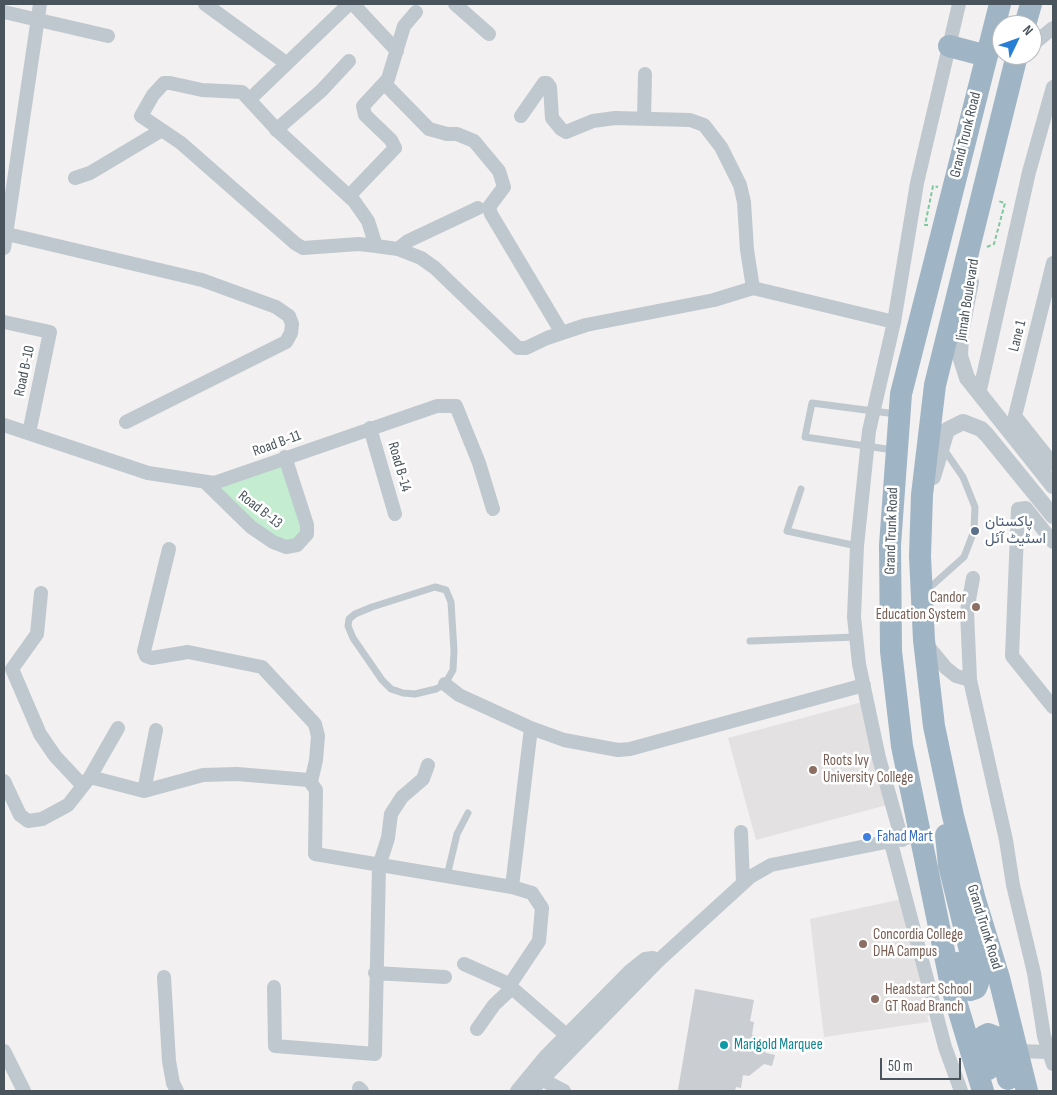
<!DOCTYPE html>
<html>
<head>
<meta charset="utf-8">
<style>
	body { margin:0 }
	#map { position:relative; width:1057px; height:1095px; overflow:hidden; background:#f2f0f0; font-family:"Sofia Sans Condensed",sans-serif }
	canvas { display:block }
	.frame { position:absolute; inset:0; border:5px solid #49545c; pointer-events:none }
	.north { position:absolute; left:992px; top:15px; width:50px; height:50px; box-sizing:border-box; background:#fff; border:1px solid #b6bbbe; border-radius:50%; rotate:48deg; font-size:14px; font-weight:700; line-height:20px; text-align:center; color:#49545c }
	.north::after { content:''; display:block; margin:auto; width:18px; height:22px; background:#277ed5; clip-path:polygon(50% 0,100% 100%,50% 72%,0 100%) }
	.scale { position:absolute; left:880px; top:1058px; width:81px; height:22px; box-sizing:border-box; border:2px solid #49545c; border-top:0; padding-left:6px; font-size:15px; line-height:18px; white-space:nowrap; color:#49545c; -webkit-text-stroke:4px #fff; paint-order:stroke }
</style>
</head>
<body>
<div id="map">
<canvas width="1057" height="1095"></canvas>
<div class="frame"></div>
<div class="north">N</div>
<div class="scale">50 m</div>
</div>
<script>
const g = document.querySelector('canvas').getContext('2d');
g.lineJoin = 'round';
function fillPath(path, color) { g.fillStyle = color; g.fill(path, 'evenodd'); }
const shape = rows => new Path2D(rows.map(r => 'M' + r).join(''));
function trace(path, color, width, dash) { g.strokeStyle = color; g.lineWidth = width; g.lineCap = dash ? 'butt' : 'round'; g.setLineDash(dash || []); g.stroke(path); }
function drawText(font, color, halo, rows, align = 'center') {
  g.font = font + ' "Sofia Sans Condensed",Vazirmatn,sans-serif'; g.lineWidth = 5; g.setLineDash([]); g.textBaseline = 'middle'; g.strokeStyle = halo; g.fillStyle = color; for (const [text, x, y, turn = 0] of rows) {
    g.save(); g.translate(x, y); g.rotate((+turn || 0) * Math.PI / 180); g.textAlign = isNaN(turn) ? turn : align; if (halo) g.strokeText(text, 0, 0); g.fillText(text, 0, 0); g.restore();
  }
}
const education = shape([
	[870,700,898,802,756,840,728,738],
	[902,899,933,1013,927,1016,929,1022,824,1037,810,919]
]);
const green = shape([
	[284,460,305,525,295,544,274,540,215,485]
]);
const building = shape([
	[695,989,754,1000,750,1021,754,1022,752,1035,757,1036,766,1053,775,1055,772,1066,764,1064,749,1076,743,1075,741,1088,736,1087,735,1091,678,1090]
]);
const path = shape([
	[928,225,925,225,933,186,938,187],
	[987,247,994,244,1005,203,998,201]
]);
const service = shape([
	[893,450,805,437,812,403,896,414],
	[801,489,787,531,857,546],
	[435,587,446,590,451,602,454,651,453,670,445,684,436,689,415,694,403,693,391,689,382,680,353,638,348,626,349,619,355,614,372,607,435,587],
	[927,590,964,557,974,531,975,507,963,477,943,448],
	[750,641,856,637],
	[447,876,457,834,468,813]
]);
const minor = shape([
	[205,4,286,63],
	[353,4,397,51],
	[455,4,489,34],
	[4,12,108,36],
	[1032,45,1053,28],
	[385,84,429,129,447,134,457,134,474,141,499,171,504,187,489,207,491,214,562,333],
	[250,99,349,4],
	[521,116,544,83,547,83,550,87,552,118,561,129,566,132,593,121,615,118,690,120,704,125,721,147,740,185,744,202,747,250,753,288],
	[644,119,645,74],
	[276,130,321,91,349,61],
	[75,178,90,173,162,130],
	[349,196,395,148,391,140,365,115,363,106,388,79,404,26,416,12],
	[7,234,202,280,276,307,289,316,292,324,291,333,286,342,126,422],
	[376,246,368,221,354,201,278,131,242,92,202,90,170,83,164,83,153,95,141,116,181,143,296,244,303,248,359,244,376,246,398,249,421,258,435,268,518,348,526,348,547,338,586,325,714,300,753,288,894,322],
	[4,248,40,4],
	[398,249,408,241,478,208],
	[1053,263,1015,416,1053,464],
	[4,322,50,332,29,433],
	[979,394,1029,172,1053,87],
	[4,425,148,473,214,483,437,406,456,406,479,463,493,509],
	[370,428,395,514],
	[206,483,251,527,273,542,286,547,297,545,307,534,307,525,285,457],
	[1053,542,1026,508,1018,509,1012,656,1053,707],
	[169,549,144,651,146,656,152,658,188,652,262,667,315,724,318,736,316,760,311,782],
	[973,578,967,611,970,680,1006,840,1013,885,1034,973,1044,1036,1053,1064],
	[41,593,37,634,12,669,40,734,55,756,83,786],
	[927,645,946,668,956,676,970,680],
	[445,684,459,695,531,728,564,740,618,750,630,749,864,685],
	[90,777,144,791,203,775,237,774,309,780,316,790,315,854,512,887,532,893,542,908,539,941,511,983,512,988,494,1005,477,1029],
	[4,781,20,815,28,821,42,819,68,805,90,777,118,728],
	[144,791,156,730],
	[741,832,743,882],
	[902,840,879,758,859,664,854,617,857,546,869,431,894,322,917,183,959,4],
	[891,843,945,1047,961,1091],
	[512,887,531,728],
	[464,964,511,985],
	[375,973,445,977],
	[164,977,169,1061,173,1083,177,1091],
	[274,987,275,1046,375,1054,379,866,388,838,391,814,402,797,423,779,428,765],
	[512,988,572,1040],
	[4,1051,24,1091],
	[1016,1051,1048,1052],
	[543,1080,564,1091],
	[359,1088,362,1091],
	[517,1091,545,1057,630,971,645,959,653,958,658,961],
	[531,1091,658,961,750,877,771,865,911,837]
]);
const tertiary = shape([
	[971,282,961,333,960,356,967,378,1053,486],
	[933,477,947,430,963,422,981,429,987,435,1053,516]
]);
const trunk = shape([
	[1025,25,1031,4],
	[949,46,987,56],
	[1017,55,935,385,922,495,920,556,924,640,934,726,953,816,975,900,999,978,1027,1091],
	[946,835,949,865,978,983,976,988,970,990,965,988,957,963],
	[988,1069,982,1042,984,1036,988,1034,996,1037,998,1042,1008,1079],
	[983,1091,951,985,902,746,891,651,890,545,901,394,1000,4]
]);
const markers = [
	[975,531,5,"#5c6f8a"],
	[976,607,5,"#8d6e63"],
	[813,770,5,"#8d6e63"],
	[867,837,5,"#3f7fe0"],
	[863,944,5,"#8d6e63"],
	[875,999,5,"#8d6e63"],
	[724,1045,5,"#0f9aa8"]
];
const streetNames = [
	["Grand Trunk Road",966,135,-76],
	["Jinnah Boulevard",968,300,-81],
	["Lane 1",1018,336,-76],
	["Road B-10",25,371,-78],
	["Road B-11",277,444,-20],
	["Road B-14",399,467,74],
	["Road B-13",260,510,38],
	["Grand Trunk Road",892,531,-88],
	["Grand Trunk Road",984,927,73]
];
const serviceNames = [
	["پاکستان",985,522],
	["اسٹیٹ آئل",985,539]
];
const educationNames = [
	["Candor",966,598,"right"],
	["Education System",966,615,"right"],
	["Roots Ivy",823,761],
	["University College",823,778],
	["Concordia College",873,935],
	["DHA Campus",873,952],
	["Headstart School",885,990],
	["GT Road Branch",885,1007]
];
const shopNames = [
	["Fahad Mart",877,837]
];
const cultureNames = [
	["Marigold Marquee",734,1045]
];
fillPath(education, '#e3e1e2');
fillPath(green, '#c3ecd0');
fillPath(building, '#cacdd2');
trace(path, '#7dc89e', 2, [4, 2.5]);
trace(service, '#bfc8ce', 7);
trace(minor, '#bfc8ce', 14);
trace(tertiary, '#bfc8ce', 16);
trace(trunk, '#9fb4c4', 22);
for (const [x, y, r, color] of markers) { const dot = new Path2D(); dot.arc(x, y, r, 0, 2 * Math.PI); g.fillStyle = color; g.fill(dot); trace(dot, '#fff', 2); }
drawText('15px', '#49545c', '#fff', streetNames);
drawText('15px', '#4e5e75', '#fff', serviceNames, 'left');
drawText('15px', '#785e54', '#fff', educationNames, 'left');
drawText('15px', '#366cbe', '#fff', shopNames, 'left');
drawText('15px', '#0d838f', '#fff', cultureNames, 'left');
</script>
</body>
</html>
